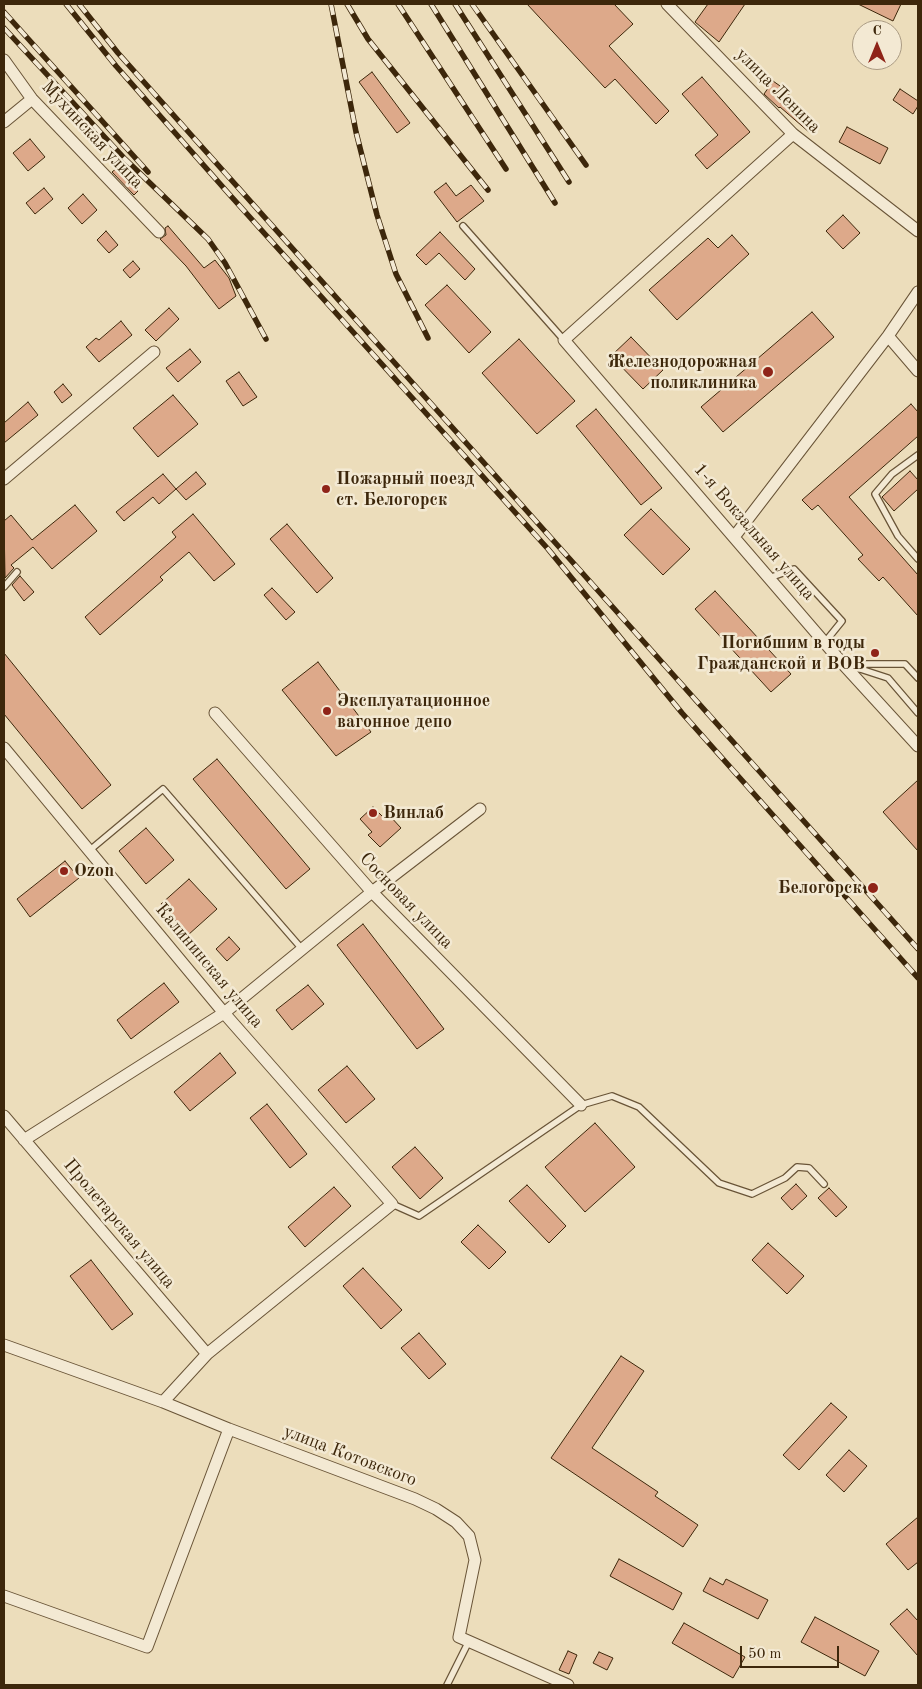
<!DOCTYPE html>
<html>
<head>
<meta charset="utf-8">
<style>
	body { margin:0 }
	#map { position:relative; width:922px; height:1689px; overflow:hidden; background:#ecddbb; font-family:"Old Standard TT",serif }
	canvas { display:block }
	.frame { position:absolute; inset:0; border:5px solid #3d270b; pointer-events:none }
	.north { position:absolute; left:852px; top:20px; width:50px; height:50px; box-sizing:border-box; background:#f3e9d3; border:1px solid #aa9b83; border-radius:50%; rotate:0deg; font-size:14px; font-weight:700; line-height:20px; text-align:center; color:#3d270b }
	.north::after { content:''; display:block; margin:auto; width:18px; height:22px; background:#8f2418; clip-path:polygon(50% 0,100% 100%,50% 72%,0 100%) }
	.scale { position:absolute; left:740px; top:1646px; width:99px; height:22px; box-sizing:border-box; border:2px solid #3d270b; border-top:0; padding-left:6px; font-size:15px; line-height:18px; white-space:nowrap; color:#3d270b; -webkit-text-stroke:4px #f3e9d3; paint-order:stroke }
</style>
</head>
<body>
<div id="map">
<canvas width="922" height="1689"></canvas>
<div class="frame"></div>
<div class="north">С</div>
<div class="scale">50 m</div>
</div>
<script>
const g = document.querySelector('canvas').getContext('2d');
g.lineJoin = 'round';
function fillPath(path, color) { g.fillStyle = color; g.fill(path, 'evenodd'); }
const shape = rows => new Path2D(rows.map(r => 'M' + r).join(''));
function trace(path, color, width, dash) { g.strokeStyle = color; g.lineWidth = width; g.lineCap = dash ? 'butt' : 'round'; g.setLineDash(dash || []); g.stroke(path); }
function drawText(font, color, halo, rows, align = 'center') {
  g.font = font + ' "Old Standard TT",serif'; g.lineWidth = 5; g.setLineDash([]); g.textBaseline = 'middle'; g.strokeStyle = halo; g.fillStyle = color; for (const [text, x, y, turn = 0] of rows) {
    g.save(); g.translate(x, y); g.rotate((+turn || 0) * Math.PI / 180); g.textAlign = isNaN(turn) ? turn : align; if (halo) g.strokeText(text, 0, 0); g.fillText(text, 0, 0); g.restore();
  }
}
const building = shape([
	[527,4,614,4,633,24,609,46,669,111,656,124,615,79,605,88,527,4],
	[708,4,745,4,719,42,695,22,708,4],
	[858,4,901,4,893,21,858,4],
	[372,72,410,123,397,133,359,82,372,72],
	[702,77,750,132,707,169,695,155,718,135,682,94,702,77],
	[773,81,790,93,787,97,816,123,809,132,780,107,779,108,764,94,773,81],
	[900,89,918,101,918,106,913,114,893,100,900,89],
	[847,127,888,148,880,164,839,142,847,127],
	[30,139,45,157,28,171,13,153,30,139],
	[117,168,138,191,134,195,112,172,117,168],
	[446,183,456,196,471,185,484,201,457,222,434,192,446,183],
	[44,188,53,199,35,214,26,203,44,188],
	[83,194,97,210,82,224,68,208,83,194],
	[843,215,860,233,843,249,826,231,843,215],
	[168,226,204,268,215,260,229,278,236,296,219,309,186,266,160,239,166,235,165,228,168,226],
	[106,231,118,245,109,253,97,240,106,231],
	[440,232,475,269,465,280,439,253,426,265,416,255,440,232],
	[732,235,749,254,677,320,649,290,708,238,718,248,732,235],
	[133,261,140,269,130,278,123,270,133,261],
	[447,285,491,332,469,353,425,305,447,285],
	[169,308,179,319,156,341,145,330,169,308],
	[812,312,834,337,723,432,701,407,812,312],
	[121,321,132,335,99,362,86,347,96,338,99,340,121,321],
	[631,337,663,370,643,389,611,356,631,337],
	[519,339,575,401,537,434,482,373,519,339],
	[190,349,201,362,178,382,166,368,190,349],
	[239,372,257,397,243,406,226,381,239,372],
	[63,384,72,395,62,403,54,392,63,384],
	[173,395,198,424,158,457,133,428,173,395],
	[28,402,38,415,4,443,4,423,28,402],
	[911,404,918,412,918,436,849,497,918,575,918,616,883,577,879,581,858,559,863,555,818,505,812,510,802,500,911,404],
	[596,409,662,488,641,505,576,426,596,409],
	[910,471,918,480,918,489,894,511,882,497,910,471],
	[196,472,206,484,186,500,176,489,196,472],
	[163,474,176,489,159,504,153,497,124,521,116,512,163,474],
	[75,505,97,531,52,569,33,547,11,565,14,568,5,578,4,521,11,515,32,540,75,505],
	[651,509,690,549,663,575,624,535,651,509],
	[193,514,235,564,214,581,189,552,160,577,163,580,100,635,85,617,176,537,172,532,193,514],
	[287,524,333,578,317,593,270,539,287,524],
	[20,576,34,592,24,601,12,585,20,576],
	[272,588,295,612,286,620,264,595,272,588],
	[715,591,791,674,771,692,695,609,715,591],
	[4,653,111,785,82,809,4,714,4,653],
	[318,662,371,732,336,756,282,690,318,662],
	[217,759,310,869,286,889,193,779,217,759],
	[918,780,918,851,883,812,918,780],
	[373,807,385,819,389,815,401,828,380,847,368,835,372,832,360,819,373,807],
	[146,828,174,860,146,884,119,851,146,828],
	[65,861,79,878,30,917,17,899,65,861],
	[189,879,217,909,188,935,161,904,189,879],
	[363,924,444,1029,417,1049,337,945,363,924],
	[229,937,240,949,227,961,216,949,229,937],
	[164,983,179,1002,131,1039,117,1020,164,983],
	[308,985,324,1004,292,1030,276,1010,308,985],
	[220,1053,236,1073,190,1111,174,1092,220,1053],
	[347,1066,375,1099,346,1123,318,1090,347,1066],
	[267,1104,307,1154,290,1168,250,1118,267,1104],
	[595,1123,635,1167,585,1212,545,1167,595,1123],
	[415,1147,443,1178,420,1199,392,1167,415,1147],
	[796,1184,807,1196,792,1210,781,1198,796,1184],
	[527,1185,566,1226,549,1243,509,1201,527,1185],
	[334,1187,351,1206,305,1247,288,1227,334,1187],
	[829,1188,847,1207,836,1217,818,1198,829,1188],
	[478,1225,506,1252,489,1269,461,1242,478,1225],
	[768,1243,804,1276,787,1294,752,1260,768,1243],
	[91,1260,133,1314,112,1330,70,1276,91,1260],
	[363,1268,402,1310,381,1329,343,1286,363,1268],
	[419,1333,446,1364,429,1379,401,1348,419,1333],
	[621,1356,644,1371,592,1448,658,1492,655,1496,698,1525,683,1547,551,1458,621,1356],
	[831,1403,847,1417,799,1470,783,1455,831,1403],
	[849,1450,867,1466,844,1492,826,1475,849,1450],
	[918,1517,918,1562,908,1570,886,1544,918,1517],
	[619,1559,682,1593,673,1610,610,1576,619,1559],
	[710,1578,723,1585,726,1579,768,1600,758,1619,703,1591,710,1578],
	[907,1609,918,1621,918,1656,890,1624,907,1609],
	[815,1617,879,1651,865,1676,801,1642,815,1617],
	[684,1623,745,1657,733,1678,672,1643,684,1623],
	[568,1651,577,1655,569,1674,559,1670,568,1651],
	[599,1652,613,1658,607,1670,593,1663,599,1652]
]);
const lane = shape([
	[463,226,564,340],
	[918,455,892,474,875,494,898,536,918,559],
	[769,578,794,569,842,621,825,642],
	[4,587,17,572],
	[849,664,905,664,918,678],
	[848,665,888,678,918,713],
	[90,850,163,789,302,949],
	[392,1204,419,1216,581,1105,612,1096,639,1107,719,1183,752,1194,785,1178,797,1167,809,1168,824,1184],
	[447,1685,469,1641]
]);
const street = shape([
	[667,4,793,134,918,231],
	[4,60,32,99,159,232],
	[4,122,32,99],
	[793,134,564,340,843,664,918,746],
	[888,336,918,371],
	[4,479,154,352],
	[734,537,888,336,918,292],
	[215,713,372,892,581,1105],
	[4,748,224,1013,392,1204,207,1354,163,1402],
	[4,1116,207,1354],
	[24,1140,224,1013,372,892,480,809],
	[4,1345,163,1402,229,1429,415,1499,436,1509,456,1522,469,1536,475,1560,459,1637,568,1685],
	[4,1596,147,1647,229,1429]
]);
const rail = shape([
	[66,4,116,66,229,194,548,549,682,713,918,978],
	[79,4,118,53,918,949],
	[331,4,356,132,377,215,396,274,428,338],
	[347,4,368,39,488,190],
	[398,4,506,169],
	[431,4,555,203],
	[455,4,569,182],
	[472,4,586,165],
	[4,12,148,172],
	[4,28,125,159,208,239,225,263,266,339]
]);
const markers = [
	[768,372,6,"#8f2418"],
	[326,489,5,"#8f2418"],
	[875,653,5,"#8f2418"],
	[327,711,5,"#8f2418"],
	[373,813,5,"#8f2418"],
	[64,871,5,"#8f2418"],
	[873,888,6,"#8f2418"]
];
const streetNames = [
	["улица Ленина",778,91,45],
	["Мухинская улица",92,135,47],
	["1-я Вокзальная улица",754,532,49],
	["Сосновая улица",406,901,46],
	["Калининская улица",209,966,50],
	["Пролетарская улица",119,1224,50],
	["улица Котовского",350,1456,21]
];
const poiNames = [
	["Железнодорожная",757,362,"right"],
	["поликлиника",757,383,"right"],
	["Пожарный поезд",336,479],
	["ст. Белогорск",336,500],
	["Погибшим в годы",865,643,"right"],
	["Гражданской и ВОВ",865,664,"right"],
	["Эксплуатационное",337,701],
	["вагонное депо",337,722],
	["Винлаб",383,813],
	["Ozon",74,871],
	["Белогорск",862,888,"right"]
];
fillPath(building, '#dda98a');
trace(building, '#3d270b', 1);
trace(lane, '#695437', 8);
trace(street, '#695437', 13);
trace(lane, '#f3e9d3', 5.5);
trace(street, '#f3e9d3', 11);
trace(rail, '#3d270b', 5.5);
trace(rail, '#f3e9d3', 4, [11]);
for (const [x, y, r, color] of markers) { const dot = new Path2D(); dot.arc(x, y, r, 0, 2 * Math.PI); g.fillStyle = color; g.fill(dot); trace(dot, '#f3e9d3', 2); }
drawText('18px', '#3d270b', '#f3e9d3', streetNames);
drawText('bold 18px', '#3d270b', '#f3e9d3', poiNames, 'left');
</script>
</body>
</html>
